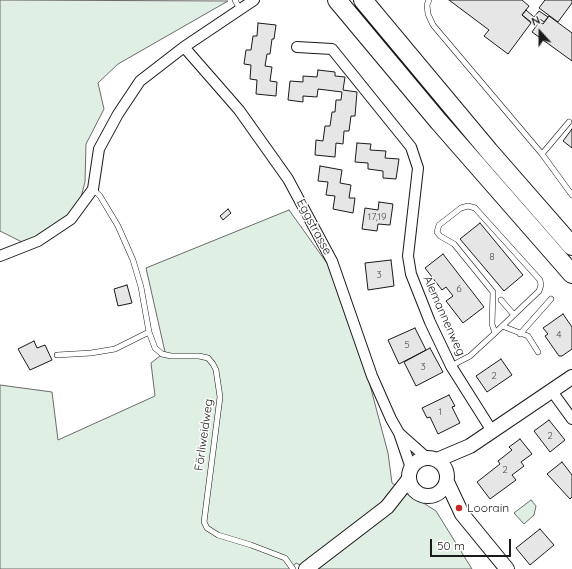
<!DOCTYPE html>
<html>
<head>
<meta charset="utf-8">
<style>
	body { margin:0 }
	#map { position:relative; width:572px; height:569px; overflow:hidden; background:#fff; font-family:Quicksand,sans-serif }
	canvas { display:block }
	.north { position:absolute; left:520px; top:12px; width:40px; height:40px; -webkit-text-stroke:3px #fff; paint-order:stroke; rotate:339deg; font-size:11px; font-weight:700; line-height:16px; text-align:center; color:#1a1a1a }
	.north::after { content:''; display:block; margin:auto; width:14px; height:18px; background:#1a1a1a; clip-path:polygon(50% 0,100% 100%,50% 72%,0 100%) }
	.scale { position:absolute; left:430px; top:539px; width:81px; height:18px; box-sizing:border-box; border:2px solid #1a1a1a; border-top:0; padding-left:5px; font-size:12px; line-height:14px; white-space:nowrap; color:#1a1a1a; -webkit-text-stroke:3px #fff; paint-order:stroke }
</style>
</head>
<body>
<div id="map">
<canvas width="572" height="569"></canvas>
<div class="north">N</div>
<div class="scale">50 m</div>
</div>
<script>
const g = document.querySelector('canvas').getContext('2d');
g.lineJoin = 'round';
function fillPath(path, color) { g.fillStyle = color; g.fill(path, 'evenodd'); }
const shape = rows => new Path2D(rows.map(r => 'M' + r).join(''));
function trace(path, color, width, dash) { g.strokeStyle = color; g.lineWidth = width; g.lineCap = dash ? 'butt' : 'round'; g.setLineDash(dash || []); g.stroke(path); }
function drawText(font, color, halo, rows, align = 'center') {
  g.font = font + ' Quicksand,sans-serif'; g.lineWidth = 3; g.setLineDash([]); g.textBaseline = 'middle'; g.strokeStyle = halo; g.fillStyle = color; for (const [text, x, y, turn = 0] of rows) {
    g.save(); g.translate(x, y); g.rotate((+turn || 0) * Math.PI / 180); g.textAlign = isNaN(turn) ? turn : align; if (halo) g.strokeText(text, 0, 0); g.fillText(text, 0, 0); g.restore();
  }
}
const green = shape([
	[0,0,228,1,118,64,98,83,104,109,86,144,85,182,81,197,69,215,38,237,24,243,0,231,0,0],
	[289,210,344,287,388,453,392,483,436,511,472,569,308,569,296,563,291,569,0,569,0,385,52,392,58,440,155,396,151,363,165,352,146,268,289,210],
	[531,500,536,506,534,515,524,524,514,513,531,500]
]);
const building = shape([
	[449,0,522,0,529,6,522,15,531,23,508,54,484,36,489,30,449,0],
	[545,0,572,0,572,3,558,22,539,8,545,0],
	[526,10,534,17,539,11,548,17,544,22,540,19,535,25,522,15,526,10],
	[549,16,572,33,572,61,532,32,539,22,543,24,549,16],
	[258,23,276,25,274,39,272,39,270,54,267,54,265,66,272,67,270,81,277,82,276,96,256,94,257,80,250,79,251,65,244,64,246,50,251,50,253,36,257,36,258,23],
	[318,70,335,72,335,76,345,77,343,90,357,92,355,116,351,116,349,131,344,131,343,144,336,143,335,157,315,155,316,140,323,141,325,126,330,126,332,112,335,112,336,100,341,100,342,92,318,89,317,97,303,96,303,102,288,100,290,81,303,82,303,76,317,77,318,70],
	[572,129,572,148,563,141,572,129],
	[357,143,371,144,370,150,386,151,385,158,399,159,396,179,383,178,383,171,368,169,368,163,355,162,357,143],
	[320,166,342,170,340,183,351,185,349,198,355,198,353,213,333,209,335,196,326,195,328,182,318,181,320,166],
	[379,202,393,204,390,225,378,224,377,231,362,229,365,208,378,210,379,202],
	[228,209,231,213,223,220,220,216,228,209],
	[480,223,523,275,504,291,460,239,480,223],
	[443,254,484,307,463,323,446,301,453,296,446,287,442,290,425,268,443,254],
	[391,260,394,286,368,290,365,263,391,260],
	[127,285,132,303,118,306,114,289,127,285],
	[563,314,572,327,572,349,562,356,559,356,545,336,548,334,543,328,563,314],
	[415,328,426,350,399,364,388,340,415,328],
	[34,341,37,348,45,345,52,360,30,370,18,349,34,341],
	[430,348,443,372,416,386,404,362,430,348],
	[501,359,512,375,487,392,476,376,501,359],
	[449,395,455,406,452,407,460,423,438,434,430,417,427,418,422,408,449,395],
	[549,420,565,440,550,452,534,431,549,420],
	[520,439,532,454,521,462,524,466,512,475,516,480,490,499,477,482,500,464,498,461,512,450,509,447,520,439],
	[562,462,572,475,572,497,570,499,547,474,562,462],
	[540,529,554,545,530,565,516,548,540,529]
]);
const lane = shape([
	[235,0,240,9],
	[429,0,427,5,428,14,433,25,542,154,572,195],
	[542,154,569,122],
	[93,189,100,196,118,226,133,260,141,287,149,332,155,348,162,354,171,356,199,356,208,358,213,364,216,370,220,397,204,522,207,528,218,535,251,545,285,558,293,569],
	[501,300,514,315],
	[502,326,528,336,538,352],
	[520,334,551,299],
	[57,355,91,353,115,349,149,332],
	[451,366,470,356,495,333,492,324,493,292,454,244,440,236,437,232,439,225,461,208,468,206,475,208,540,280,541,285,539,291,495,333]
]);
const street = shape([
	[184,47,239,110,288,179,332,261,372,376,391,419,399,433,411,468],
	[297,47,332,49,411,147,418,168,408,256,411,274,430,322,451,366,492,431],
	[0,256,38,241,71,219,93,189,99,149,118,114,140,81,184,47,254,0],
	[551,390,572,419],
	[400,434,427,458]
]);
const secondary = shape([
	'409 477a19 19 0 1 1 38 0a19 19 0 1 1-38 0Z',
	[437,460,470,446,572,377],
	[447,482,462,514,507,569],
	[306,569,387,507,409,479]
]);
const highway = shape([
	[337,0,439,122,572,274],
	[363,0,489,151,572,246]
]);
const markers = [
	[459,508,4,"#c62828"]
];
const numberNames = [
	["17,19",377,217],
	["8",492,257],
	["3",379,275],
	["6",459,289],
	["4",559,335],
	["5",407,345],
	["3",423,367],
	["2",494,376],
	["1",440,412],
	["2",550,436],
	["2",505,470]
];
const streetNames = [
	["Eggstrasse",314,227,62],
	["Alemannenweg",444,316,66],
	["Förliweidweg",204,435,-82]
];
const poiNames = [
	["Loorain",467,508]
];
fillPath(green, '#e0efe3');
trace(green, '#6a6a6a', 1);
fillPath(building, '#e6e6e6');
trace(building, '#1a1a1a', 1);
trace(lane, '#1a1a1a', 6);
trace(street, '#1a1a1a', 12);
trace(secondary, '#1a1a1a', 16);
trace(highway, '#1a1a1a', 20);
trace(lane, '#fff', 5);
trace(street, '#fff', 10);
trace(secondary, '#fff', 14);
trace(highway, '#fff', 18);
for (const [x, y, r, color] of markers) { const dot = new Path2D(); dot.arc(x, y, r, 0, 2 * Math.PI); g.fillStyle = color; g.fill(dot); trace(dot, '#fff', 1.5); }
drawText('10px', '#4d4d4d', null, numberNames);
drawText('12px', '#1a1a1a', '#fff', streetNames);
drawText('12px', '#1a1a1a', '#fff', poiNames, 'left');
</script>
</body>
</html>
